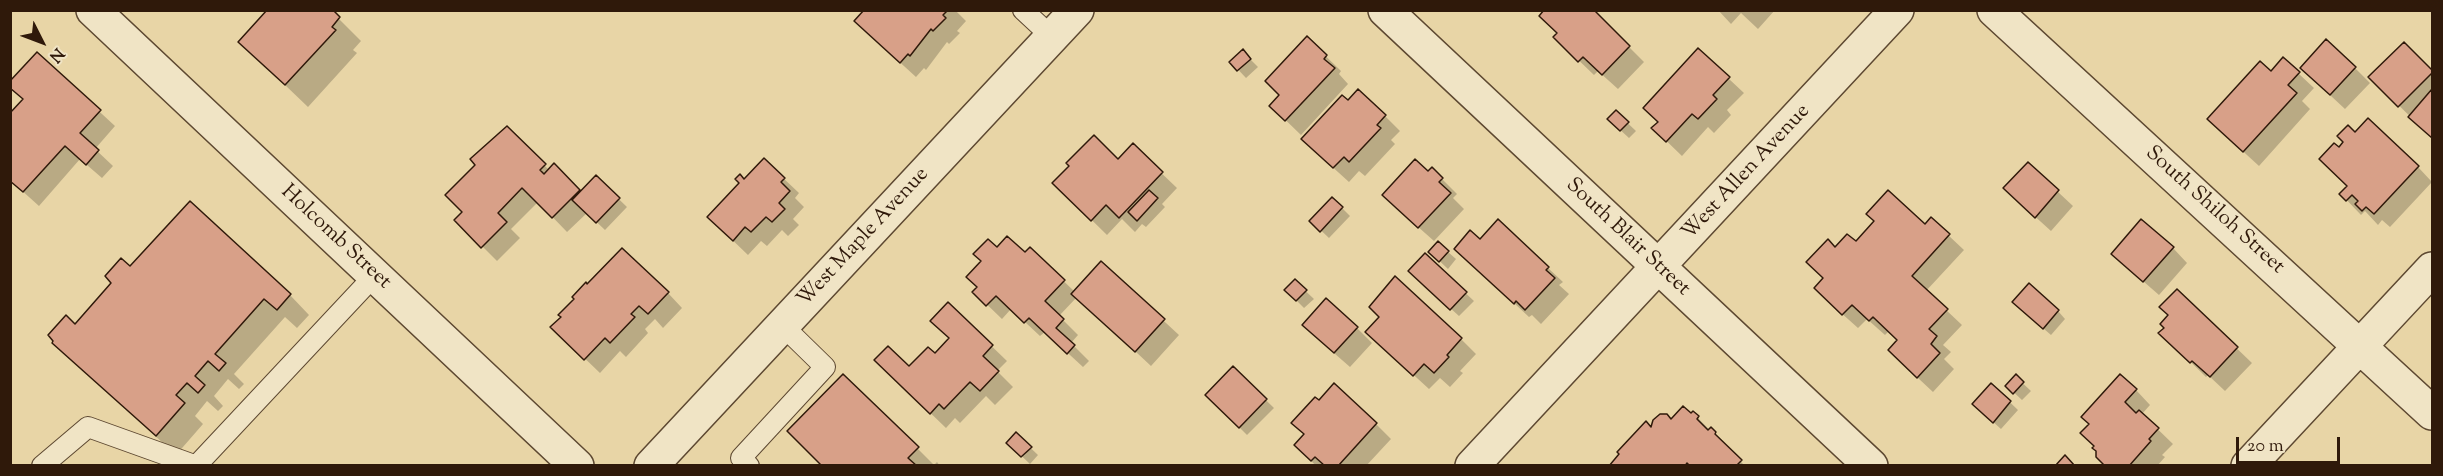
<!DOCTYPE html>
<html>
<head>
<meta charset="utf-8">
<style>
	body { margin:0 }
	#map { position:relative; width:2443px; height:476px; overflow:hidden; background:#e8d5a6; font-family:"Sorts Mill Goudy",serif }
	canvas { display:block }
	.frame { position:absolute; inset:0; border:12px solid #2f190a; pointer-events:none }
	.north { position:absolute; left:12px; top:12px; width:60px; height:60px; -webkit-text-stroke:4px #f0e4c5; paint-order:stroke; rotate:132deg; font-size:16px; font-weight:700; line-height:24px; text-align:center; color:#2f190a }
	.north::after { content:''; display:block; margin:auto; width:21px; height:27px; background:#2f190a; clip-path:polygon(50% 0,100% 100%,50% 72%,0 100%) }
	.scale { position:absolute; left:2236px; top:437px; width:104px; height:27px; box-sizing:border-box; border:3px solid #2f190a; border-top:0; padding-left:8px; font-size:18px; line-height:21px; white-space:nowrap; color:#2f190a; -webkit-text-stroke:4px #f0e4c5; paint-order:stroke }
</style>
</head>
<body>
<div id="map">
<canvas width="2443" height="476"></canvas>
<div class="frame"></div>
<div class="north">N</div>
<div class="scale">20 m</div>
</div>
<script>
const g = document.querySelector('canvas').getContext('2d');
g.lineJoin = 'round';
function fillPath(path, color) { g.fillStyle = color; g.fill(path, 'evenodd'); }
const shape = rows => new Path2D(rows.map(r => 'M' + r).join(''));
function trace(path, color, width, dash) { g.strokeStyle = color; g.lineWidth = width; g.lineCap = dash ? 'butt' : 'round'; g.setLineDash(dash || []); g.stroke(path); }
function drawText(font, color, halo, rows, align = 'center') {
  g.font = font + ' "Sorts Mill Goudy",serif'; g.lineWidth = 4.5; g.setLineDash([]); g.textBaseline = 'middle'; g.strokeStyle = halo; g.fillStyle = color; for (const [text, x, y, turn = 0] of rows) {
    g.save(); g.translate(x, y); g.rotate((+turn || 0) * Math.PI / 180); g.textAlign = isNaN(turn) ? turn : align; if (halo) g.strokeText(text, 0, 0); g.fillText(text, 0, 0); g.restore();
  }
}
const shadow = shape([
	[330,10,361,41,353,50,357,53,308,107,240,42],
	[866,10,955,10,966,21,957,31,960,33,949,44,947,42,926,70,924,68,916,77,871,36],
	[1592,10,1644,62,1618,89,1598,71,1594,75,1570,52],
	[1718,10,1775,10,1758,29,1741,13,1731,24],
	[1307,38,1341,71,1339,74,1348,84,1301,135,1271,106,1281,96],
	[2404,44,2432,72,2432,138,2370,77],
	[1698,50,1744,93,1727,110,1731,115,1714,133,1708,127,1682,156,1653,128,1659,123],
	[37,54,115,126,95,149,113,166,102,178,80,159,39,206,10,180,24,100],
	[1250,59,1258,67,1246,78,1231,62],
	[2283,59,2314,88,2302,101,2310,109,2259,166,2224,134],
	[2355,68,2370,83,2345,109,2317,83],
	[1616,112,1636,131,1629,138,1617,127],
	[1385,116,1400,131,1391,140,1395,144,1365,176,1359,171,1349,182,1318,154],
	[507,128,549,170,554,166,581,193,596,177,627,207,605,230,587,213,567,232,538,202,511,229,520,238,497,261,456,220,464,212,477,165],
	[2355,134,2418,167,2432,182,2390,227,2382,220,2378,225,2365,211,2361,215,2341,194,2349,186,2339,149],
	[1133,146,1177,188,1162,204,1165,207,1146,227,1142,224,1135,232,1122,219,1107,235,1054,183,1118,161],
	[764,160,799,193,795,198,804,207,793,219,799,225,788,236,782,230,767,246,761,241,748,255,724,232],
	[2028,164,2073,206,2051,231,2020,203],
	[1432,169,1457,194,1453,198,1464,209,1434,241,1399,210],
	[1342,208,1350,216,1329,238,1311,221],
	[1931,219,1964,250,1926,291,1962,325,1943,345,1951,352,1944,359,1954,369,1933,392,1904,365,1899,340,1889,331,1885,335,1867,319,1858,328,1830,303,1825,278,1836,249,1925,226],
	[1480,241,1548,268,1563,282,1559,285,1569,294,1541,324,1532,315,1529,317,1471,263],
	[2173,248,2187,263,2159,295,2128,268],
	[997,249,1025,254,1030,249,1075,292,1101,263,1179,335,1151,366,1077,297,1059,316,1078,335,1071,343,1089,361,1083,367,1045,332,1040,336,1011,309,1002,319,974,292,979,287],
	[1430,252,1448,252,1456,259,1448,269],
	[1425,255,1474,301,1459,316,1418,279],
	[130,268,290,295,309,315,297,328,285,317,234,374,244,384,239,389,228,379,214,396,223,406,218,411,207,401,195,416,203,424,176,455,54,343,75,326],
	[1295,281,1314,299,1304,308,1286,290],
	[2177,291,2252,363,2225,391,2208,375,2206,377,2161,333,2166,328],
	[668,293,682,308,663,328,655,319,645,329,648,333,626,357,620,351,600,373,552,327],
	[948,304,1007,361,997,371,1013,387,995,405,986,396,960,423,955,418,946,428,891,375,935,355,950,339],
	[2022,310,2058,311,2065,319,2051,335],
	[1357,328,1372,343,1350,367,1319,340],
	[1461,339,1476,354,1460,371,1463,373,1450,387,1440,378,1429,389,1382,346],
	[1233,368,1274,408,1247,435,1207,395],
	[2016,377,2031,391,2022,400,2007,386],
	[1992,385,2018,410,2001,429,1982,412],
	[2136,390,2150,405,2142,414,2173,444,2162,455,2165,457,2157,466,2106,466,2090,424],
	[1693,413,1745,466,1611,466,1651,428,1691,416],
	[1376,424,1391,439,1366,466,1316,466,1296,445,1305,435],
	[1016,434,1038,455,1030,464,1008,443],
	[917,448,934,465,937,462,940,466,824,466]
]);
const building = shape([
	[267,10,333,10,340,17,332,27,336,30,285,85,238,42,267,10],
	[864,10,948,10,943,15,946,18,933,31,931,29,910,56,908,54,900,63,854,21,864,10],
	[1544,10,1594,10,1630,46,1602,75,1583,57,1578,62,1553,37,1557,33,1539,16,1544,10],
	[1307,36,1327,55,1324,59,1335,68,1285,121,1269,106,1279,95,1265,81,1307,36],
	[2326,39,2356,67,2330,95,2300,68,2326,39],
	[2404,42,2432,70,2432,73,2398,107,2368,77,2404,42],
	[1698,48,1730,77,1713,95,1717,99,1698,119,1692,114,1666,142,1651,128,1658,122,1643,108,1698,48],
	[1243,49,1251,59,1237,71,1229,62,1243,49],
	[37,52,101,110,80,133,99,150,86,165,65,146,23,192,10,181,10,113,23,99,10,88,10,81,37,52],
	[2283,57,2300,72,2288,85,2297,93,2243,152,2207,119,2260,61,2271,71,2283,57],
	[1358,89,1386,115,1377,125,1381,128,1349,162,1344,157,1333,168,1301,139,1342,95,1348,100,1358,89],
	[2432,89,2432,138,2408,117,2432,89],
	[1616,110,1629,122,1620,131,1607,119,1616,110],
	[2368,118,2419,166,2374,214,2366,207,2362,211,2355,204,2358,201,2352,195,2346,201,2339,194,2347,186,2319,159,2334,143,2339,147,2343,142,2337,136,2348,125,2355,132,2368,118],
	[507,126,546,164,540,170,544,174,554,163,580,190,552,218,522,188,498,213,507,222,481,248,454,220,462,212,445,195,475,165,470,159,507,126],
	[1094,135,1118,159,1133,143,1163,172,1119,218,1106,205,1091,221,1052,183,1069,166,1066,163,1094,135],
	[764,158,785,178,781,182,790,191,779,203,785,209,772,222,766,217,751,232,745,227,733,241,707,217,739,183,735,179,740,174,744,179,764,158],
	[1415,159,1428,171,1432,167,1443,178,1439,182,1451,193,1418,228,1382,195,1415,159],
	[2028,162,2059,190,2035,218,2003,188,2028,162],
	[596,175,620,198,596,223,572,200,596,175],
	[1149,190,1158,198,1137,221,1128,212,1149,190],
	[1888,190,1925,224,1931,217,1950,234,1912,276,1948,309,1929,329,1937,336,1931,344,1940,353,1917,378,1888,350,1897,340,1873,317,1869,321,1852,305,1842,315,1814,288,1823,278,1806,262,1828,239,1835,247,1847,234,1856,241,1874,221,1866,214,1888,190],
	[1332,197,1343,207,1320,232,1309,221,1332,197],
	[190,201,291,294,277,310,264,299,215,354,226,363,219,371,208,361,195,376,205,385,198,393,187,383,176,395,185,403,156,436,52,343,53,341,48,335,66,315,75,324,111,283,105,276,121,258,130,266,190,201],
	[1498,219,1549,267,1546,270,1555,278,1525,310,1516,301,1514,304,1454,249,1470,230,1480,239,1498,219],
	[2141,219,2174,247,2143,282,2111,254,2141,219],
	[1007,236,1025,252,1030,247,1065,280,1045,301,1064,319,1056,328,1075,345,1067,354,1029,318,1024,323,996,296,986,306,972,292,977,287,966,277,981,261,973,254,988,239,997,247,1007,236],
	[1438,241,1449,251,1439,262,1428,252,1438,241],
	[622,248,669,292,648,314,639,306,631,314,635,317,610,343,605,338,584,360,550,327,561,317,558,315,574,299,572,297,586,282,587,284,622,248],
	[1425,253,1467,292,1450,310,1408,271,1425,253],
	[1101,261,1165,319,1135,352,1071,294,1101,261],
	[1395,276,1462,338,1447,355,1449,357,1434,373,1424,364,1413,376,1365,332,1379,317,1369,307,1395,276],
	[1295,279,1307,290,1296,301,1284,290,1295,279],
	[2029,283,2059,310,2043,329,2012,302,2029,283],
	[2177,289,2238,347,2210,377,2192,361,2190,363,2158,333,2164,328,2160,324,2168,315,2159,307,2177,289],
	[1326,298,1358,327,1334,353,1302,325,1326,298],
	[948,302,993,345,983,356,999,371,980,391,970,382,944,409,939,404,930,414,874,360,888,346,909,366,928,347,935,353,949,338,930,321,948,302],
	[1233,366,1267,399,1239,428,1205,395,1233,366],
	[843,374,919,447,908,458,917,466,822,466,787,431,843,374],
	[2016,374,2024,382,2013,394,2005,386,2016,374],
	[2120,374,2137,389,2125,402,2136,413,2139,410,2159,428,2149,439,2151,441,2129,466,2105,466,2096,457,2096,451,2092,448,2094,446,2080,433,2089,424,2081,417,2120,374],
	[1334,383,1377,423,1338,466,1325,466,1315,457,1311,461,1294,445,1304,434,1291,423,1315,397,1319,400,1334,383],
	[1991,383,2011,401,1993,423,1972,404,1991,383],
	[1683,406,1691,413,1693,411,1699,416,1697,419,1708,430,1711,427,1716,432,1715,434,1742,460,1736,466,1690,466,1687,463,1685,466,1609,466,1619,454,1617,452,1646,421,1651,427,1653,420,1660,414,1667,414,1671,419,1683,406],
	[1016,432,1032,447,1021,457,1006,443,1016,432],
	[2065,455,2075,466,2055,466,2065,455]
]);
const service = shape([
	[1023,10,1052,37],
	[42,466,88,427,194,465],
	[196,466,374,276],
	[749,466,741,458,825,367,782,325]
]);
const minor = shape([
	[1385,10,1871,466],
	[1994,10,2432,413],
	[651,466,1077,10],
	[1472,466,1897,10],
	[2248,466,2432,269]
]);
const tertiary = shape([
	[93,10,577,466]
]);
const streetNames = [
	["West Allen Avenue",1747,173,-47],
	["South Shiloh Street",2214,211,42],
	["Holcomb Street",335,238,43],
	["West Maple Avenue",864,238,-47],
	["South Blair Street",1627,238,43]
];
fillPath(shadow, '#0003');
fillPath(building, '#d8a088');
trace(building, '#2f190a', 1.5);
trace(service, '#5d4831', 22);
trace(minor, '#5d4831', 36);
trace(tertiary, '#5d4831', 36);
trace(service, '#f0e4c5', 20);
trace(minor, '#f0e4c5', 33);
trace(tertiary, '#f0e4c5', 33);
drawText('21px', '#2f190a', '#f0e4c5', streetNames);
</script>
</body>
</html>
